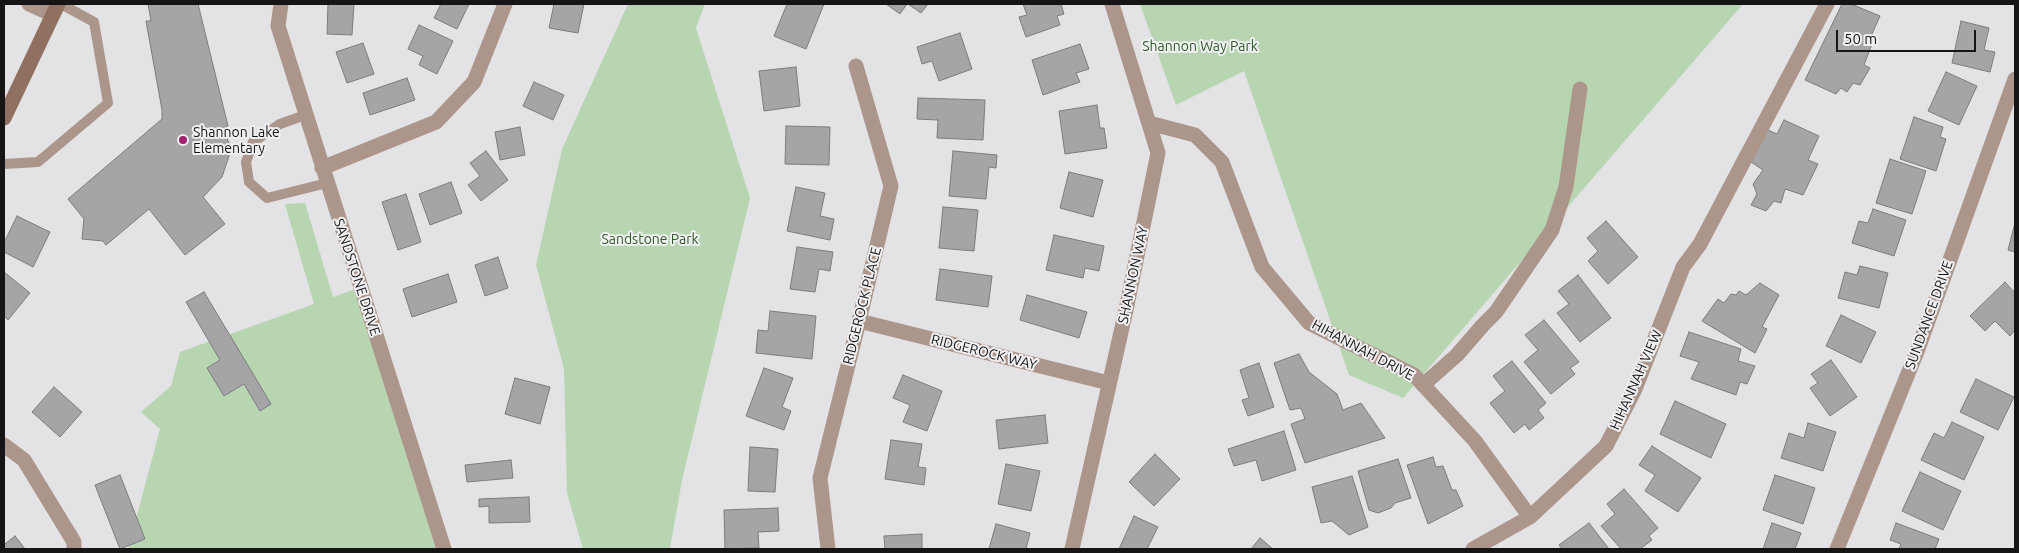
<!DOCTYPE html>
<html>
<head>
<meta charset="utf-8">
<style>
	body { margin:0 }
	#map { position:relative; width:2019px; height:553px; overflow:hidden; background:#e3e3e5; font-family:Ubuntu,sans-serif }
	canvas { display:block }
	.frame { position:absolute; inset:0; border:5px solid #161516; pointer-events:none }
	.scale { position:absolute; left:1836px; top:30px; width:140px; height:22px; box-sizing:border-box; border:2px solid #161516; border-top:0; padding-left:6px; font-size:15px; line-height:18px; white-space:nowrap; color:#161516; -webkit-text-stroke:4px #f0f0f3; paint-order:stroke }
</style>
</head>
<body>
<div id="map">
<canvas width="2019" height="553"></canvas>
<div class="frame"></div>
<div class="scale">50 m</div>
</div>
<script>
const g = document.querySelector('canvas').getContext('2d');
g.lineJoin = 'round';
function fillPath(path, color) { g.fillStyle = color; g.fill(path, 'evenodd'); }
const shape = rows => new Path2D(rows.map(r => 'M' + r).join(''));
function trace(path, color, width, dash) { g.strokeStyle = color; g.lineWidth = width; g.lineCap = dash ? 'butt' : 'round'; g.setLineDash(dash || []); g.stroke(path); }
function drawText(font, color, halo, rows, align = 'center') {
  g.font = font + ' Ubuntu,sans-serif'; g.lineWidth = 4; g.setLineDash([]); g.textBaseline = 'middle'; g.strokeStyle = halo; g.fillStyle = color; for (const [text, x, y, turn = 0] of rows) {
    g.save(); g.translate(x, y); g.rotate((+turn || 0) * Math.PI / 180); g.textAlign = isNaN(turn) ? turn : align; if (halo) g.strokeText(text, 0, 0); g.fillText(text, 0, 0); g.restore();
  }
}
const green = shape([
	[628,4,705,4,696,28,750,198,682,480,670,549,583,549,567,493,564,369,536,265,562,149],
	[1140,4,1743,4,1403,398,1349,375,1244,71,1176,105],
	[305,203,333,297,361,287,442,549,128,549,160,429,141,412,171,386,180,352,314,304,285,204]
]);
const building = shape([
	[148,4,198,4,228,126,223,128,233,153,230,153,222,177,203,197,225,224,185,255,149,209,106,245,103,241,82,239,84,219,68,199,162,119,162,110,146,21,151,21,148,4],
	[328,4,354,4,352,35,327,34,328,4],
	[441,4,469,4,457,29,434,18,441,4],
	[554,4,584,4,578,33,549,28,554,4],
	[787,4,824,4,806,49,774,36,787,4],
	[886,4,907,4,900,14,886,4],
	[908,4,928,4,921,13,908,4],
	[1023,4,1062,4,1061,4,1064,14,1057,16,1060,25,1026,37,1019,17,1027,15,1023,4],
	[1842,4,1851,4,1880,16,1868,43,1872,44,1864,65,1870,68,1860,85,1853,83,1847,92,1841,88,1836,94,1805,80,1842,4],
	[1961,21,1989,28,1984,50,1995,52,1990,72,1952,63,1961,21],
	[419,25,453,41,437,74,419,65,423,56,408,49,419,25],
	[960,33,972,69,939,81,932,61,922,64,917,47,960,33],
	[363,43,374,74,347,83,336,52,363,43],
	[1080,44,1089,69,1076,73,1080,82,1043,95,1032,60,1080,44],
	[796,67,800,106,764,111,759,71,796,67],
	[1946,72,1977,86,1959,125,1928,111,1946,72],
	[407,78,415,100,370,115,363,93,407,78],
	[534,82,564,95,553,120,523,106,534,82],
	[918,98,985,100,983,140,937,138,938,120,917,119,918,98],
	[1097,105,1100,128,1104,128,1107,148,1065,154,1059,111,1097,105],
	[1914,117,1943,127,1940,137,1946,139,1936,171,1900,159,1914,117],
	[1784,120,1819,136,1808,160,1818,164,1803,195,1785,189,1781,203,1774,201,1766,211,1751,205,1757,194,1753,184,1763,170,1751,162,1766,129,1777,134,1784,120],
	[786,126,830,127,829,165,785,164,786,126],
	[520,127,525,155,500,160,495,132,520,127],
	[486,151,508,180,481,201,468,185,480,176,470,163,486,151],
	[953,151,997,155,996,168,989,167,986,199,949,196,953,151],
	[1890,159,1926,171,1912,214,1876,203,1890,159],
	[1069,172,1103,180,1093,217,1060,208,1069,172],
	[451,182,462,213,430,225,419,194,451,182],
	[796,187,825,193,820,216,834,219,830,240,787,231,796,187],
	[406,194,421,242,398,250,382,202,406,194],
	[943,207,978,210,974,251,939,248,943,207],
	[1873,209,1906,220,1894,256,1852,243,1859,221,1868,223,1873,209],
	[17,216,50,232,33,267,4,252,4,243,17,216],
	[1606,221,1638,257,1608,284,1588,261,1598,251,1587,238,1606,221],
	[2015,223,2015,252,2008,250,2015,223],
	[1054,235,1104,246,1099,271,1085,268,1083,278,1046,270,1054,235],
	[797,247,833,252,830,271,819,269,815,292,790,289,797,247],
	[498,257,508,288,485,296,475,265,498,257],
	[1860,266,1888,273,1879,308,1838,298,1845,272,1857,275,1860,266],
	[940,269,992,276,988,307,936,300,940,269],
	[4,272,30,293,8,320,4,316,4,272],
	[448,274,457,302,412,317,403,289,448,274],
	[1578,275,1611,318,1580,342,1557,313,1569,304,1558,291,1578,275],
	[2005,282,2015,293,2015,330,2010,336,1995,321,1985,331,1970,316,2005,282],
	[1760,283,1779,295,1762,327,1767,329,1755,353,1702,321,1718,299,1724,303,1731,294,1736,295,1739,291,1746,295,1760,283],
	[204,292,271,404,260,411,244,384,224,396,207,368,220,360,186,302,204,292],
	[1027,295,1087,312,1079,338,1020,320,1027,295],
	[770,311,816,316,812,359,756,353,758,330,768,331,770,311],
	[1841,315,1876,332,1861,363,1826,346,1841,315],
	[1544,320,1579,362,1570,368,1575,374,1551,394,1524,362,1538,350,1525,335,1544,320],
	[1689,332,1741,349,1738,361,1755,366,1747,384,1740,382,1736,395,1691,379,1699,362,1680,356,1689,332],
	[1299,354,1309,372,1337,394,1343,410,1361,403,1385,438,1305,463,1291,424,1305,419,1301,408,1290,410,1274,363,1299,354],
	[1831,360,1857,397,1830,416,1810,388,1818,383,1811,374,1831,360],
	[1512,361,1546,403,1538,410,1544,418,1529,430,1525,424,1514,433,1490,403,1505,391,1493,376,1512,361],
	[1259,363,1274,407,1248,416,1242,400,1249,398,1240,370,1259,363],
	[764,368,793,378,782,407,791,411,784,430,746,416,764,368],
	[903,375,942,391,927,431,903,422,910,405,893,398,903,375],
	[515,378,550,387,540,424,505,414,515,378],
	[1976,379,2014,397,1998,430,1960,412,1976,379],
	[54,387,82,412,60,437,32,412,54,387],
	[1675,401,1726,424,1711,458,1660,434,1675,401],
	[1045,415,1048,443,999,449,996,420,1045,415],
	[1952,422,1984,437,1964,480,1921,460,1934,433,1944,438,1952,422],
	[1808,423,1836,432,1823,471,1781,458,1789,433,1804,438,1808,423],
	[1284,431,1296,470,1262,481,1256,460,1234,466,1228,449,1284,431],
	[891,440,922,444,918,467,926,468,924,485,885,479,891,440],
	[1652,446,1701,478,1678,512,1645,491,1655,475,1639,465,1652,446],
	[750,447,778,449,775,492,748,491,750,447],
	[1155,454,1180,479,1154,506,1129,482,1155,454],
	[1433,457,1436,467,1443,466,1452,490,1456,490,1463,506,1428,524,1407,465,1433,457],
	[1398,459,1411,498,1395,503,1391,508,1378,513,1369,510,1358,471,1398,459],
	[511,460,513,478,467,482,465,465,511,460],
	[1006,464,1040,471,1031,511,998,504,1006,464],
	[1920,472,1961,491,1943,530,1902,511,1920,472],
	[120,475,145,539,120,549,95,485,120,475],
	[1775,475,1815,488,1803,524,1763,510,1775,475],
	[1352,476,1368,527,1349,535,1332,521,1321,523,1312,487,1352,476],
	[1624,489,1658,528,1649,536,1652,540,1640,549,1621,549,1601,526,1615,514,1607,504,1624,489],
	[529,497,530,522,489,523,489,506,479,507,479,499,529,497],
	[778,508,779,531,758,532,759,548,725,549,724,510,778,508],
	[1134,516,1158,527,1147,549,1119,549,1134,516],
	[1589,523,1609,549,1562,549,1559,545,1589,523],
	[1772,523,1801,533,1795,549,1763,549,1772,523],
	[1896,523,1939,539,1935,549,1899,549,1901,544,1890,540,1896,523],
	[996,524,1030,533,1026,549,989,549,996,524],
	[922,534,922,549,885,549,884,536,922,534],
	[15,536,25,549,4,549,4,543,5,544,15,536],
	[1260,538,1273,549,1251,549,1260,538]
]);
const lane = shape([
	[305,115,280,124,253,142,246,162,249,182,267,198,327,183],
	[4,164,38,162,108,103,94,22,61,4]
]);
const street = shape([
	[29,4,53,15],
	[281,4,278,26,444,549],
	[1149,123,1195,135,1222,162,1262,267,1309,323,1414,375,1475,441,1530,517],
	[322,168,436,122,474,82,505,4],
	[859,321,1109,383],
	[1423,385,1457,355,1483,325,1496,312,1552,230,1566,187,1580,89],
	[4,445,24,460,74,542,74,549],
	[828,549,820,478,859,321,891,186,856,66],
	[1072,549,1126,310,1158,153,1112,4],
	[1473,549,1530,517,1606,446,1635,389,1683,267,1700,244,1827,4],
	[1837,549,1918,349,2015,79]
]);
const secondary = shape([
	[4,118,58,4]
]);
const markers = [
	[183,140,5,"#a22171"]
];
const parkNames = [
	["Shannon Way Park",1200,46],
	["Sandstone Park",650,239]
];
const poiNames = [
	["Shannon Lake",193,132],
	["Elementary",193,148]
];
const streetNames = [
	["SHANNON WAY",1133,275,-78],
	["SANDSTONE DRIVE",357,277,72],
	["RIDGEROCK PLACE",862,306,-76],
	["SUNDANCE DRIVE",1929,315,-70],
	["HIHANNAH DRIVE",1363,350,28],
	["RIDGEROCK WAY",984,352,14],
	["HIHANNAH VIEW",1636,380,-66]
];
fillPath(green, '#b7d5b1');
fillPath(building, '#a5a5a7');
trace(building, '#7c7b7e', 1);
trace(lane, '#ac968b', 10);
trace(street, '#ac968b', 15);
trace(secondary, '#907061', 15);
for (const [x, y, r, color] of markers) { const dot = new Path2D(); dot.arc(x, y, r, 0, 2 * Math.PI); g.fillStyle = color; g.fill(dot); trace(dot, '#f0f0f3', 2); }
drawText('14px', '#2e5b25', '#f0f0f3', parkNames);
drawText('14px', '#161516', '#f0f0f3', poiNames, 'left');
drawText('14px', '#161516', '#f0f0f3', streetNames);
</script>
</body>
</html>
